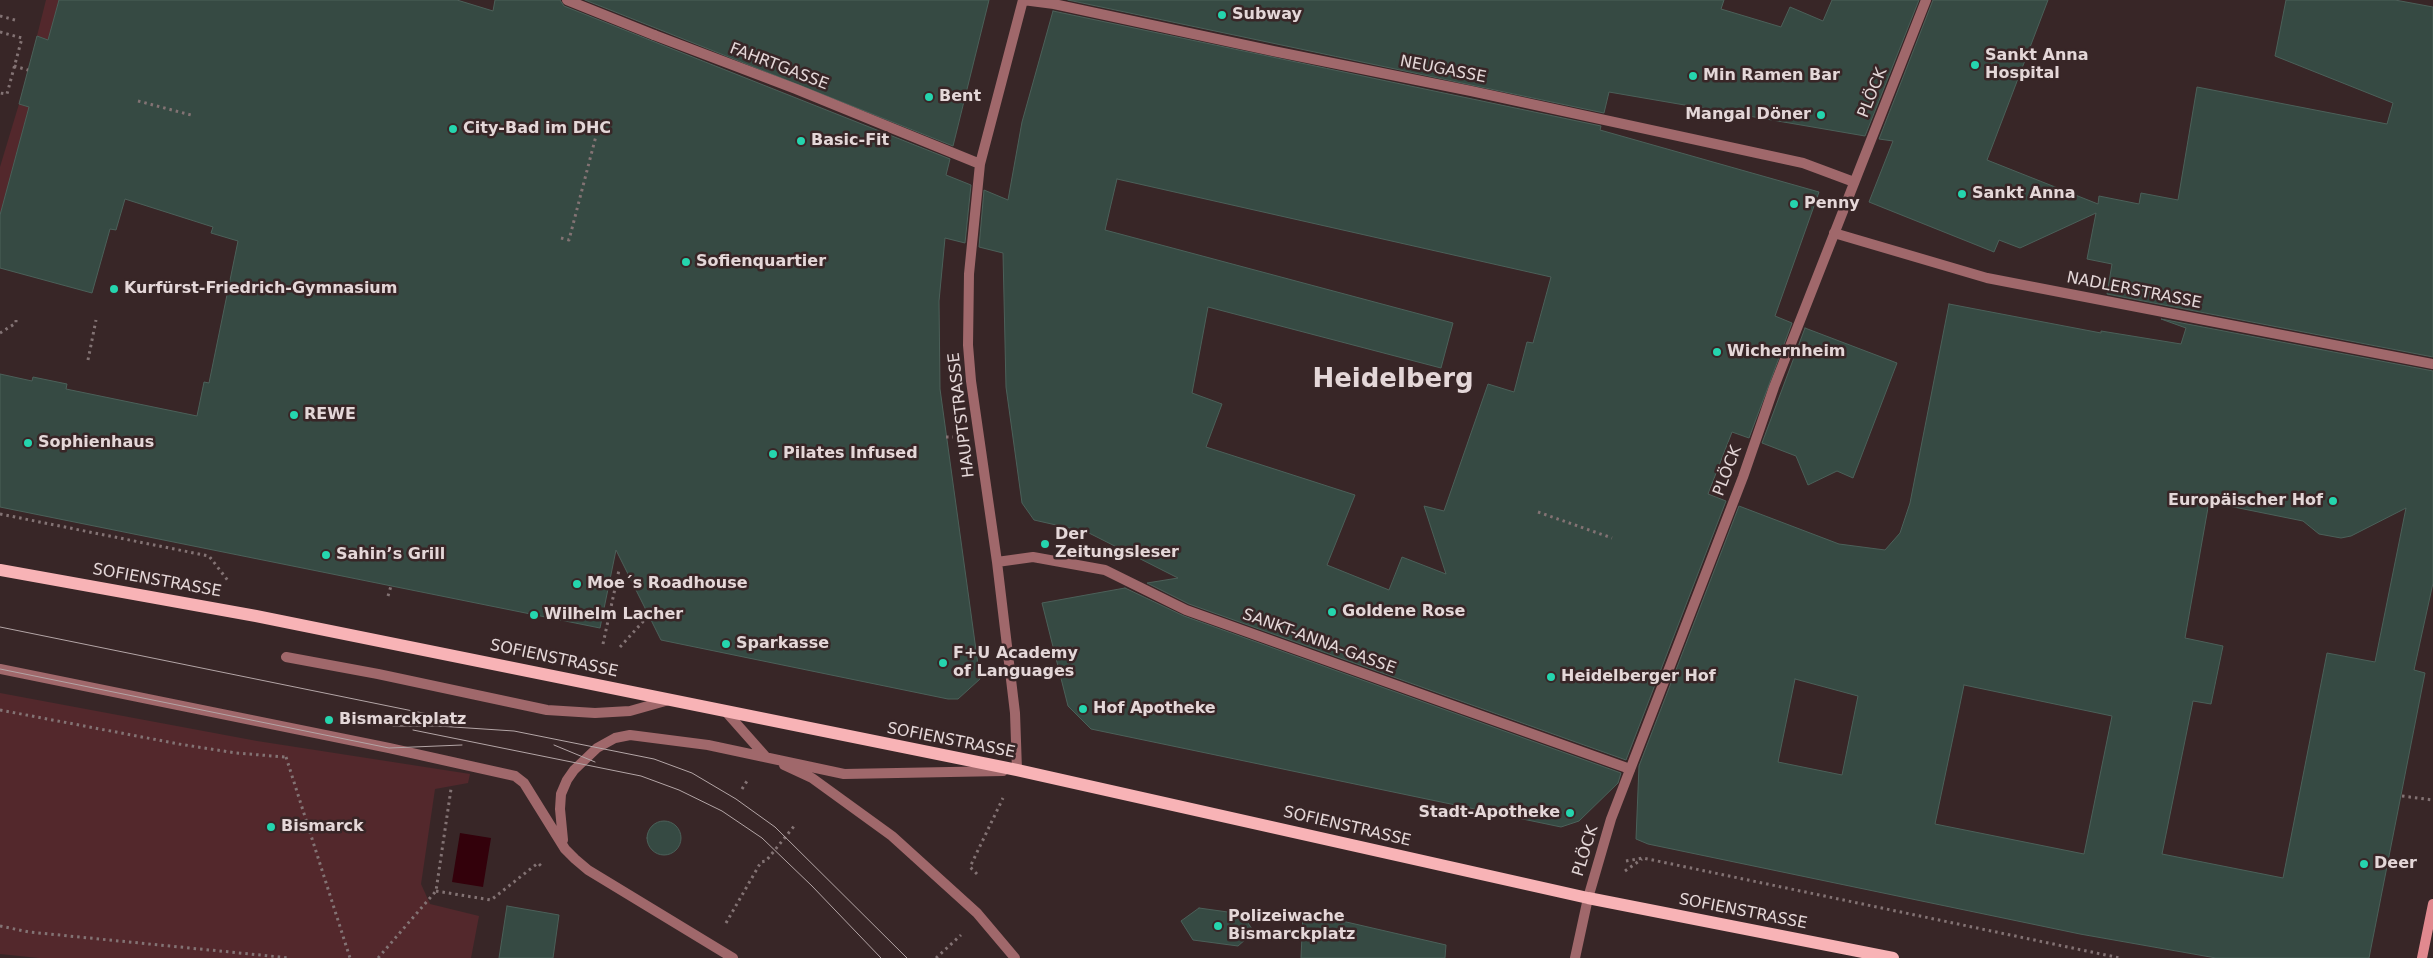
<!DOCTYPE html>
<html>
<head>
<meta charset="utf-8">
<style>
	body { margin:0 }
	canvas { display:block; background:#382627 }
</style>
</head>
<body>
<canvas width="2433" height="958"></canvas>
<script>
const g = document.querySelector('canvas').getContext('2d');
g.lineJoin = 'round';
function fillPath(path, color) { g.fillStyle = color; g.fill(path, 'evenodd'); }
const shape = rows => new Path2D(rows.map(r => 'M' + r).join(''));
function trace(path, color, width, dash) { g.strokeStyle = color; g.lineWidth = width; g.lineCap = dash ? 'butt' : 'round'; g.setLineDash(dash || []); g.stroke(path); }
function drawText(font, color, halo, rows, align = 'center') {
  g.font = font + ' "DejaVu Sans",sans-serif'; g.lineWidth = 5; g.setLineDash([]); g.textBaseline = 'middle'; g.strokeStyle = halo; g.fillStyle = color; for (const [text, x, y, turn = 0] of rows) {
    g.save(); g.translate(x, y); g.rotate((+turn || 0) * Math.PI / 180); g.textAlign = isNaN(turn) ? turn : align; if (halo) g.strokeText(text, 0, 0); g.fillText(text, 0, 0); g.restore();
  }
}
const green = shape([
	[46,0,59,0,48,40,37,36],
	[19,104,29,107,0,215,0,167],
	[0,693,257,741,470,774,468,783,435,789,421,884,430,904,479,916,471,958,39,958,0,954]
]);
const water = shape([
	[460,833,491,838,483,887,452,882]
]);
const building = shape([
	[59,0,457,0,493,11,495,0,560,0,564,6,950,159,946,175,971,185,965,243,945,238,939,301,940,389,980,679,958,699,948,699,661,640,616,550,600,628,0,507,0,374,32,381,33,377,67,384,66,389,197,416,204,382,209,383,238,241,211,233,213,227,125,199,116,230,110,229,92,293,0,268,0,215,29,107,19,104,37,36,48,40,59,0],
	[585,0,989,0,953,146,585,0],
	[1068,0,1724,0,1721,9,1781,27,1790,7,1823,21,1832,0,1919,0,1865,136,1609,92,1604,113,1068,0],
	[1933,0,2048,0,1987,160,2098,204,2099,196,2139,204,2141,193,2178,200,2197,87,2387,124,2393,103,2275,56,2286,0,2395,0,2433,7,2433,357,2107,294,2112,264,2087,259,2096,213,2020,248,1999,240,1994,252,1869,202,1893,141,1879,139,1933,0],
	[1053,11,1601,126,1600,130,1819,192,1775,316,1792,323,1749,438,1732,432,1708,494,1726,501,1626,760,1189,604,1147,583,1178,578,1087,532,1034,520,1022,503,1006,387,1003,253,979,247,984,190,1008,200,1022,122,1053,11],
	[1117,179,1551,277,1533,343,1527,342,1514,392,1488,384,1444,511,1424,506,1446,574,1402,557,1389,590,1327,565,1355,495,1206,447,1222,404,1192,393,1208,307,1441,368,1453,323,1105,230,1117,179],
	[1949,304,2101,333,2101,331,2181,344,2186,328,2161,319,2433,371,2433,583,2414,670,2425,673,2369,958,2216,958,2080,934,1648,844,1636,839,1639,766,1739,506,1839,544,1885,550,1900,533,1910,503,1949,304],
	[2209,502,2303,521,2319,534,2341,538,2351,536,2406,508,2375,662,2327,653,2283,878,2162,854,2193,701,2211,704,2223,646,2185,638,2209,502],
	[1795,679,1858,696,1842,775,1778,762,1795,679],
	[1964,685,2112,716,2084,854,1935,824,1964,685],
	[1805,328,1897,363,1853,478,1837,471,1808,485,1796,456,1762,443,1805,328],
	[1125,588,1184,616,1621,773,1618,783,1579,821,1561,827,1091,729,1068,706,1042,603,1125,588],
	'647 838a17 17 0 1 1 34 0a17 17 0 1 1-34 0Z',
	[507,906,559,915,553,958,499,958,507,906],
	[1199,908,1242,914,1254,932,1238,946,1193,940,1181,921,1199,908],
	[1303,912,1446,945,1445,958,1301,958,1303,912]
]);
const path = shape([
	[0,16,15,20],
	[0,32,22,38,7,94,0,93],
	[14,66,28,70],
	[138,101,191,115],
	[561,238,569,240,597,132],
	[0,333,16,323,16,320],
	[88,360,96,320],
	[946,437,953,437],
	[1538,512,1612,538],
	[0,514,209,556,229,582],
	[388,596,391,586],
	[603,644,619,570],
	[620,647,649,615],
	[0,710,179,744,236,753,285,757],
	[286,757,350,958],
	[742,789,747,781],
	[2402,796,2433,800],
	[1626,861,1643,858,2120,958],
	[1625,871,1642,859],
	[977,874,970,867,1003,798],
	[436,891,491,900,538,863,543,868],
	[726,923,761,862,766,861,795,825],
	[0,926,29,932,290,958],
	[378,958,436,891,451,789],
	[936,958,961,935]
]);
const service = shape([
	[286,657,378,674,547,710,595,713,630,711,669,700],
	[0,669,389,748,515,776,524,783,565,849,575,859,588,870,733,958],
	[727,713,766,757],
	[784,765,812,778,892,836,977,913,1015,958],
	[563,840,560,809,561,794,567,780,574,770,597,748,615,738,630,735,708,745,844,774,1003,771]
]);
const pedestrian = shape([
	[654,35,796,89,980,164],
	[997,562,1033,557,1105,570,1186,610,1630,769],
	[1017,770,1015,713,997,562,971,381,968,345,969,274,980,164,1023,0,1054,4,1273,51,1471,91,1803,163,1854,182]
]);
const minor = shape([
	[567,0,654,35],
	[1834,233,1987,278,2433,364],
	[1575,958,1588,898,1611,819,1743,477,1774,387,1926,0]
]);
const secondary = shape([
	[2422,958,2433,904]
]);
const primary = shape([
	[0,570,256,616,1017,770,1588,898,1893,958]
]);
const tram = shape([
	[0,627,462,721],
	[0,669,389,748,462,745],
	[393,726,438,726,514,731,654,759,692,773,736,799,775,827,907,958],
	[413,730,641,776,679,790,722,811,762,838,812,886,881,958],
	[554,745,595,762]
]);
const markers = [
	[1222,15,5,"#25d5ae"],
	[1975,65,5,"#25d5ae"],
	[1693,76,5,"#25d5ae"],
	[929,97,5,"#25d5ae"],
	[1821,115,5,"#25d5ae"],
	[453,129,5,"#25d5ae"],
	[801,141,5,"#25d5ae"],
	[1962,194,5,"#25d5ae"],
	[1794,204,5,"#25d5ae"],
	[686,262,5,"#25d5ae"],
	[114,289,5,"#25d5ae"],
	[1717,352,5,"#25d5ae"],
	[294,415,5,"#25d5ae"],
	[28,443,5,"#25d5ae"],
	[773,454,5,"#25d5ae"],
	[2333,501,5,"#25d5ae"],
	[1045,544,5,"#25d5ae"],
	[326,555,5,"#25d5ae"],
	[577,584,5,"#25d5ae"],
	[1332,612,5,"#25d5ae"],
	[534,615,5,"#25d5ae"],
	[726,644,5,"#25d5ae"],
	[943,663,5,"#25d5ae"],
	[1551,677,5,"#25d5ae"],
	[1083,709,5,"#25d5ae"],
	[329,720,5,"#25d5ae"],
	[1570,813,5,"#25d5ae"],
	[271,827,5,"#25d5ae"],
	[2364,864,5,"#25d5ae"],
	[1218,926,5,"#25d5ae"]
];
const poiNames = [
	["Subway",1232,15],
	["Sankt Anna",1985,56],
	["Hospital",1985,74],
	["Min Ramen Bar",1703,76],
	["Bent",939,97],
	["Mangal Döner",1811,115,"right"],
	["City-Bad im DHC",463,129],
	["Basic-Fit",811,141],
	["Sankt Anna",1972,194],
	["Penny",1804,204],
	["Sofienquartier",696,262],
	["Kurfürst-Friedrich-Gymnasium",124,289],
	["Wichernheim",1727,352],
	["REWE",304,415],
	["Sophienhaus",38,443],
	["Pilates Infused",783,454],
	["Europäischer Hof",2323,501,"right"],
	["Der",1055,535],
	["Zeitungsleser",1055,553],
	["Sahin’s Grill",336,555],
	["Moe´s Roadhouse",587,584],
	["Goldene Rose",1342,612],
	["Wilhelm Lacher",544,615],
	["Sparkasse",736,644],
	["F+U Academy",953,654],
	["of Languages",953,672],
	["Heidelberger Hof",1561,677],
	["Hof Apotheke",1093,709],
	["Bismarckplatz",339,720],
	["Stadt-Apotheke",1560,813,"right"],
	["Bismarck",281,827],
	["Deer",2374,864],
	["Polizeiwache",1228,917],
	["Bismarckplatz",1228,935]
];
const streetNames = [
	["FAHRTGASSE",779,67,21],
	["NEUGASSE",1443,70,11],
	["PLÖCK",1873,93,-68],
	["NADLERSTRASSE",2134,291,11],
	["HAUPTSTRASSE",962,415,-97],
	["PLÖCK",1728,471,-69],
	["SOFIENSTRASSE",157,581,10],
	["SANKT-ANNA-GASSE",1319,642,20],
	["SOFIENSTRASSE",554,659,12],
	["SOFIENSTRASSE",951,741,11],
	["SOFIENSTRASSE",1347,827,13],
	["PLÖCK",1586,851,-73],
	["SOFIENSTRASSE",1743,912,11]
];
const townNames = [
	["Heidelberg",1393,380]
];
fillPath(green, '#53282c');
fillPath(water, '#33010b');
fillPath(building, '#364a43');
trace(building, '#4b6059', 1);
trace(path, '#837374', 3, [2.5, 4]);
trace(service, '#a0686b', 10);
trace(pedestrian, '#a0686b', 10);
trace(minor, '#a0686b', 10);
trace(secondary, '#e1898f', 10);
trace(primary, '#f8b3b6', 12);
trace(tram, '#b3a5a6', 1);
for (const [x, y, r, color] of markers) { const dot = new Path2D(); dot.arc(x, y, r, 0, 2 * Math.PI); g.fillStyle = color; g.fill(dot); trace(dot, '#382627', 2); }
drawText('bold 16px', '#e4d7d8', '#382627', poiNames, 'left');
drawText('16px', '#e4d7d8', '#382627', streetNames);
drawText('bold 26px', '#e4d7d8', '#382627', townNames);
</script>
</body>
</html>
